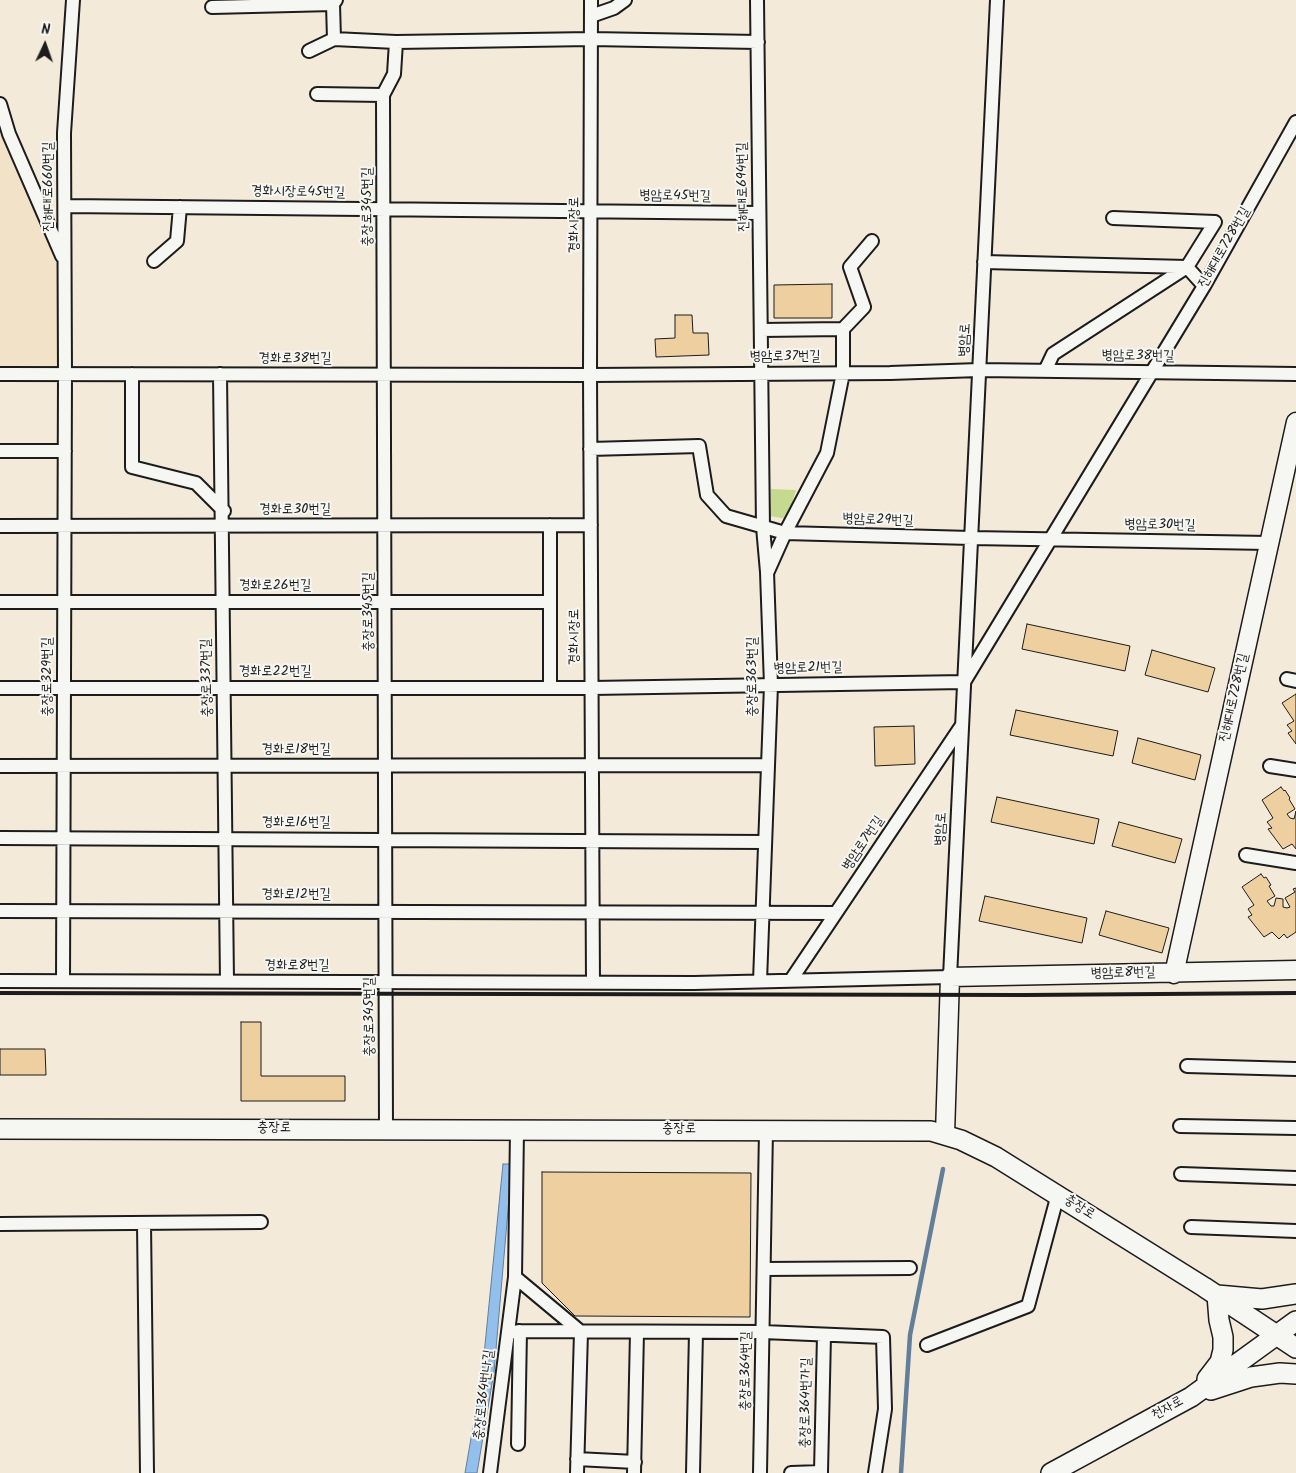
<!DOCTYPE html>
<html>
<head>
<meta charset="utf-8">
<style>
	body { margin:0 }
	#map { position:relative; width:1296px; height:1473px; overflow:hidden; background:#f4ead9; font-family:Kalam,sans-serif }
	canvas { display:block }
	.north { position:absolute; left:20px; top:20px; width:50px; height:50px; -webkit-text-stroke:4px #f6f6f2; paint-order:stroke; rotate:3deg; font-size:14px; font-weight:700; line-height:20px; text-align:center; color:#1c1c1c }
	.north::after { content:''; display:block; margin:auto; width:18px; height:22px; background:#1c1c1c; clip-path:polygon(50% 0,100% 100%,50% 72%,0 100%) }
</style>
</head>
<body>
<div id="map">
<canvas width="1296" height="1473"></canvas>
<div class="north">N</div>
</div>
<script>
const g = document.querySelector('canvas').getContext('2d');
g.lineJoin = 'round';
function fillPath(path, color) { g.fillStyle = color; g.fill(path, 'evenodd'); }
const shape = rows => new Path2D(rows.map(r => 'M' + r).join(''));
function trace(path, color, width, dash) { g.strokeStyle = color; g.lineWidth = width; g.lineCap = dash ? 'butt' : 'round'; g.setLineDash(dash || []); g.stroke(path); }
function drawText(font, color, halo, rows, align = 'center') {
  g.font = font + ' Kalam,"Poor Story",sans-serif'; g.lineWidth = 4; g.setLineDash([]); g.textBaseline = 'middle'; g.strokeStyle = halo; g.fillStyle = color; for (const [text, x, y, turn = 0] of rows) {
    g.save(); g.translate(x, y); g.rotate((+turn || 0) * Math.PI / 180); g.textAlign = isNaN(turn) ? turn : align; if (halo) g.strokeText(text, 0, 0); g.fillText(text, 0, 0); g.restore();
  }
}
const built = shape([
	[0,134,9,134,56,260,62,370,0,370]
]);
const green = shape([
	[771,489,796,490,787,519,770,516]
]);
const water = shape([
	[503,1164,512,1164,494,1372,477,1473,465,1473,482,1375,503,1164]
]);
const stream = shape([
	[901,1473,910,1335,943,1169]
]);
const building = shape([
	[832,284,832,318,774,318,774,285,832,284],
	[675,315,692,315,693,333,708,333,709,355,656,357,655,339,675,338,675,315],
	[1027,624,1130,646,1125,671,1022,649,1027,624],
	[1152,650,1215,668,1208,692,1145,675,1152,650],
	[1296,694,1296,744,1288,733,1292,731,1287,725,1294,721,1282,703,1296,694],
	[1016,710,1118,731,1113,756,1010,735,1016,710],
	[914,726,915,764,875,766,874,727,914,726],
	[1138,738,1201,755,1195,780,1132,763,1138,738],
	[1281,787,1284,791,1285,790,1290,798,1289,799,1295,809,1287,814,1290,818,1294,819,1296,811,1296,849,1292,844,1283,849,1268,829,1272,828,1267,822,1273,818,1262,800,1281,787],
	[997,797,1099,819,1094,844,991,822,997,797],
	[1119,822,1182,839,1175,863,1112,846,1119,822],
	[1261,874,1264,878,1266,877,1271,885,1269,886,1275,896,1267,901,1271,906,1274,906,1276,898,1283,899,1283,907,1287,908,1290,907,1285,898,1295,892,1293,889,1296,888,1296,932,1287,938,1284,934,1279,939,1272,932,1264,937,1248,917,1252,915,1248,909,1254,905,1242,887,1261,874],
	[985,896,1087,918,1082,943,979,921,985,896],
	[1106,911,1169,928,1162,953,1099,935,1106,911],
	[241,1022,261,1022,261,1076,345,1076,345,1101,241,1101,241,1022],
	[0,1049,45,1049,46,1075,0,1075,0,1049],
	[542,1172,751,1173,750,1317,575,1316,542,1283,542,1172]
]);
const street = shape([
	[591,0,590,375,593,982],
	[757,0,763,527,767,572,771,685,760,981],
	[212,7,333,4],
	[591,16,614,8,625,0],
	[334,39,333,4,336,0],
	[309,51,334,39,396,42],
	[317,94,383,95],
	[0,104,9,134,62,256],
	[65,206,759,213],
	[154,261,177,241,180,207],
	[984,262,1187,267,1204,286],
	[761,330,843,329],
	[1045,371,1053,354,1187,267,1215,222,1113,218],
	[0,374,590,375,890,373,979,370,1296,374],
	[132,374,132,467,196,483,224,511],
	[220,374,227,981],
	[590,449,699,446,707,495,726,516,785,533,971,538,1269,543],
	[0,451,65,451],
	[0,526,591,525],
	[768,571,785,533,827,453,843,373,843,329,864,307,850,267,872,241],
	[0,602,549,602],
	[1287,679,1296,681],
	[0,688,592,688,964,682,1204,286,1296,122],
	[550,688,550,525],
	[0,766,768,765],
	[1270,766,1296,770],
	[0,838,765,842],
	[1246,855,1296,863],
	[0,911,836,913],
	[791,980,962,725],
	[0,981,694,983,950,977,997,0],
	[63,981,65,374,64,133,73,0],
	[1187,1066,1296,1069],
	[1180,1126,1296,1128],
	[386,1129,383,95,394,74,396,42,591,39,758,42],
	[1181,1174,1296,1178],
	[144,1223,147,1473],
	[0,1224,261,1222],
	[1191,1227,1296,1231],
	[764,1269,910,1268],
	[515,1277,581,1332,577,1473],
	[508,1333,520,1331,763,1332,883,1337,885,1409,875,1473],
	[927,1345,1028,1306,1058,1194],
	[518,1444,520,1331],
	[577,1459,635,1462],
	[490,1473,515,1277,517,1129],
	[634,1473,637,1332],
	[693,1473,696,1332],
	[760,1473,766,1130],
	[791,1473,821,1472,824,1335]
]);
const secondary = shape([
	[1174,974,1296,422],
	[945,1134,950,977,1296,970]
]);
const primary = shape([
	[0,1129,931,1131,961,1140,996,1157,1204,1287,1296,1348],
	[1207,1379,1220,1362,1223,1350,1223,1337,1219,1320,1217,1295,1262,1299,1296,1294],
	[1211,1390,1251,1377,1280,1373,1296,1374],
	[1051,1473,1191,1397,1296,1321]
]);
const rail = shape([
	[0,993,1024,995,1296,993]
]);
const streetNames = [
	["진해대로660번길",50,187,-90],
	["진해대로694번길",744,187,-91],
	["경화시장로45번길",298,193,1],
	["병암로45번길",675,197,1],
	["충장로345번길",369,207,-90],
	["경화시장로",576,225,-90],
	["진해대로728번길",1225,248,-60],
	["병암로",966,340,-87],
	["병암로38번길",1138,357,1],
	["병암로37번길",785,358],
	["경화로38번길",295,360],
	["경화로30번길",295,511],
	["병암로29번길",878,521,2],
	["병암로30번길",1160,526,1],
	["경화로26번길",275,587],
	["충장로345번길",370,612,-90],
	["경화시장로",576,637,-90],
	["병암로21번길",808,669,-1],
	["경화로22번길",275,673],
	["충장로329번길",49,677,-90],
	["충장로363번길",754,677,-90],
	["충장로337번길",208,678,-91],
	["진해대로728번길",1235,698,-77],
	["경화로18번길",296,751],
	["경화로16번길",296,824],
	["병암로",942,829,-87],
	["병암로7번길",864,844,-56],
	["경화로12번길",296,896],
	["경화로8번길",297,967],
	["병암로8번길",1123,974,-1],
	["충장로345번길",371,1017,-90],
	["충장로",274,1129],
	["충장로",679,1130],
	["충장로",1079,1208,32],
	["충장로364번길",747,1371,-89],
	["충장로364번나길",485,1395,-83],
	["충장로364번가길",807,1403,-89],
	["천자로",1168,1409,-29]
];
fillPath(built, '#f2e2c8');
fillPath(green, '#c5da8f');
fillPath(water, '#93bfec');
trace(water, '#637e99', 1);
trace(stream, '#637e99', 4.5);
fillPath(building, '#eecfa0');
trace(building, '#1c1c1c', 1);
trace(street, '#1c1c1c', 16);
trace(secondary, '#1c1c1c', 21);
trace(primary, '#1c1c1c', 22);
trace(street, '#f6f6f2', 12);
trace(secondary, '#f6f6f2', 18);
trace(primary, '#f6f6f2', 19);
trace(rail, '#1c1c1c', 4);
drawText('14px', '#1c1c1c', '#f6f6f2', streetNames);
</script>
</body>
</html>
